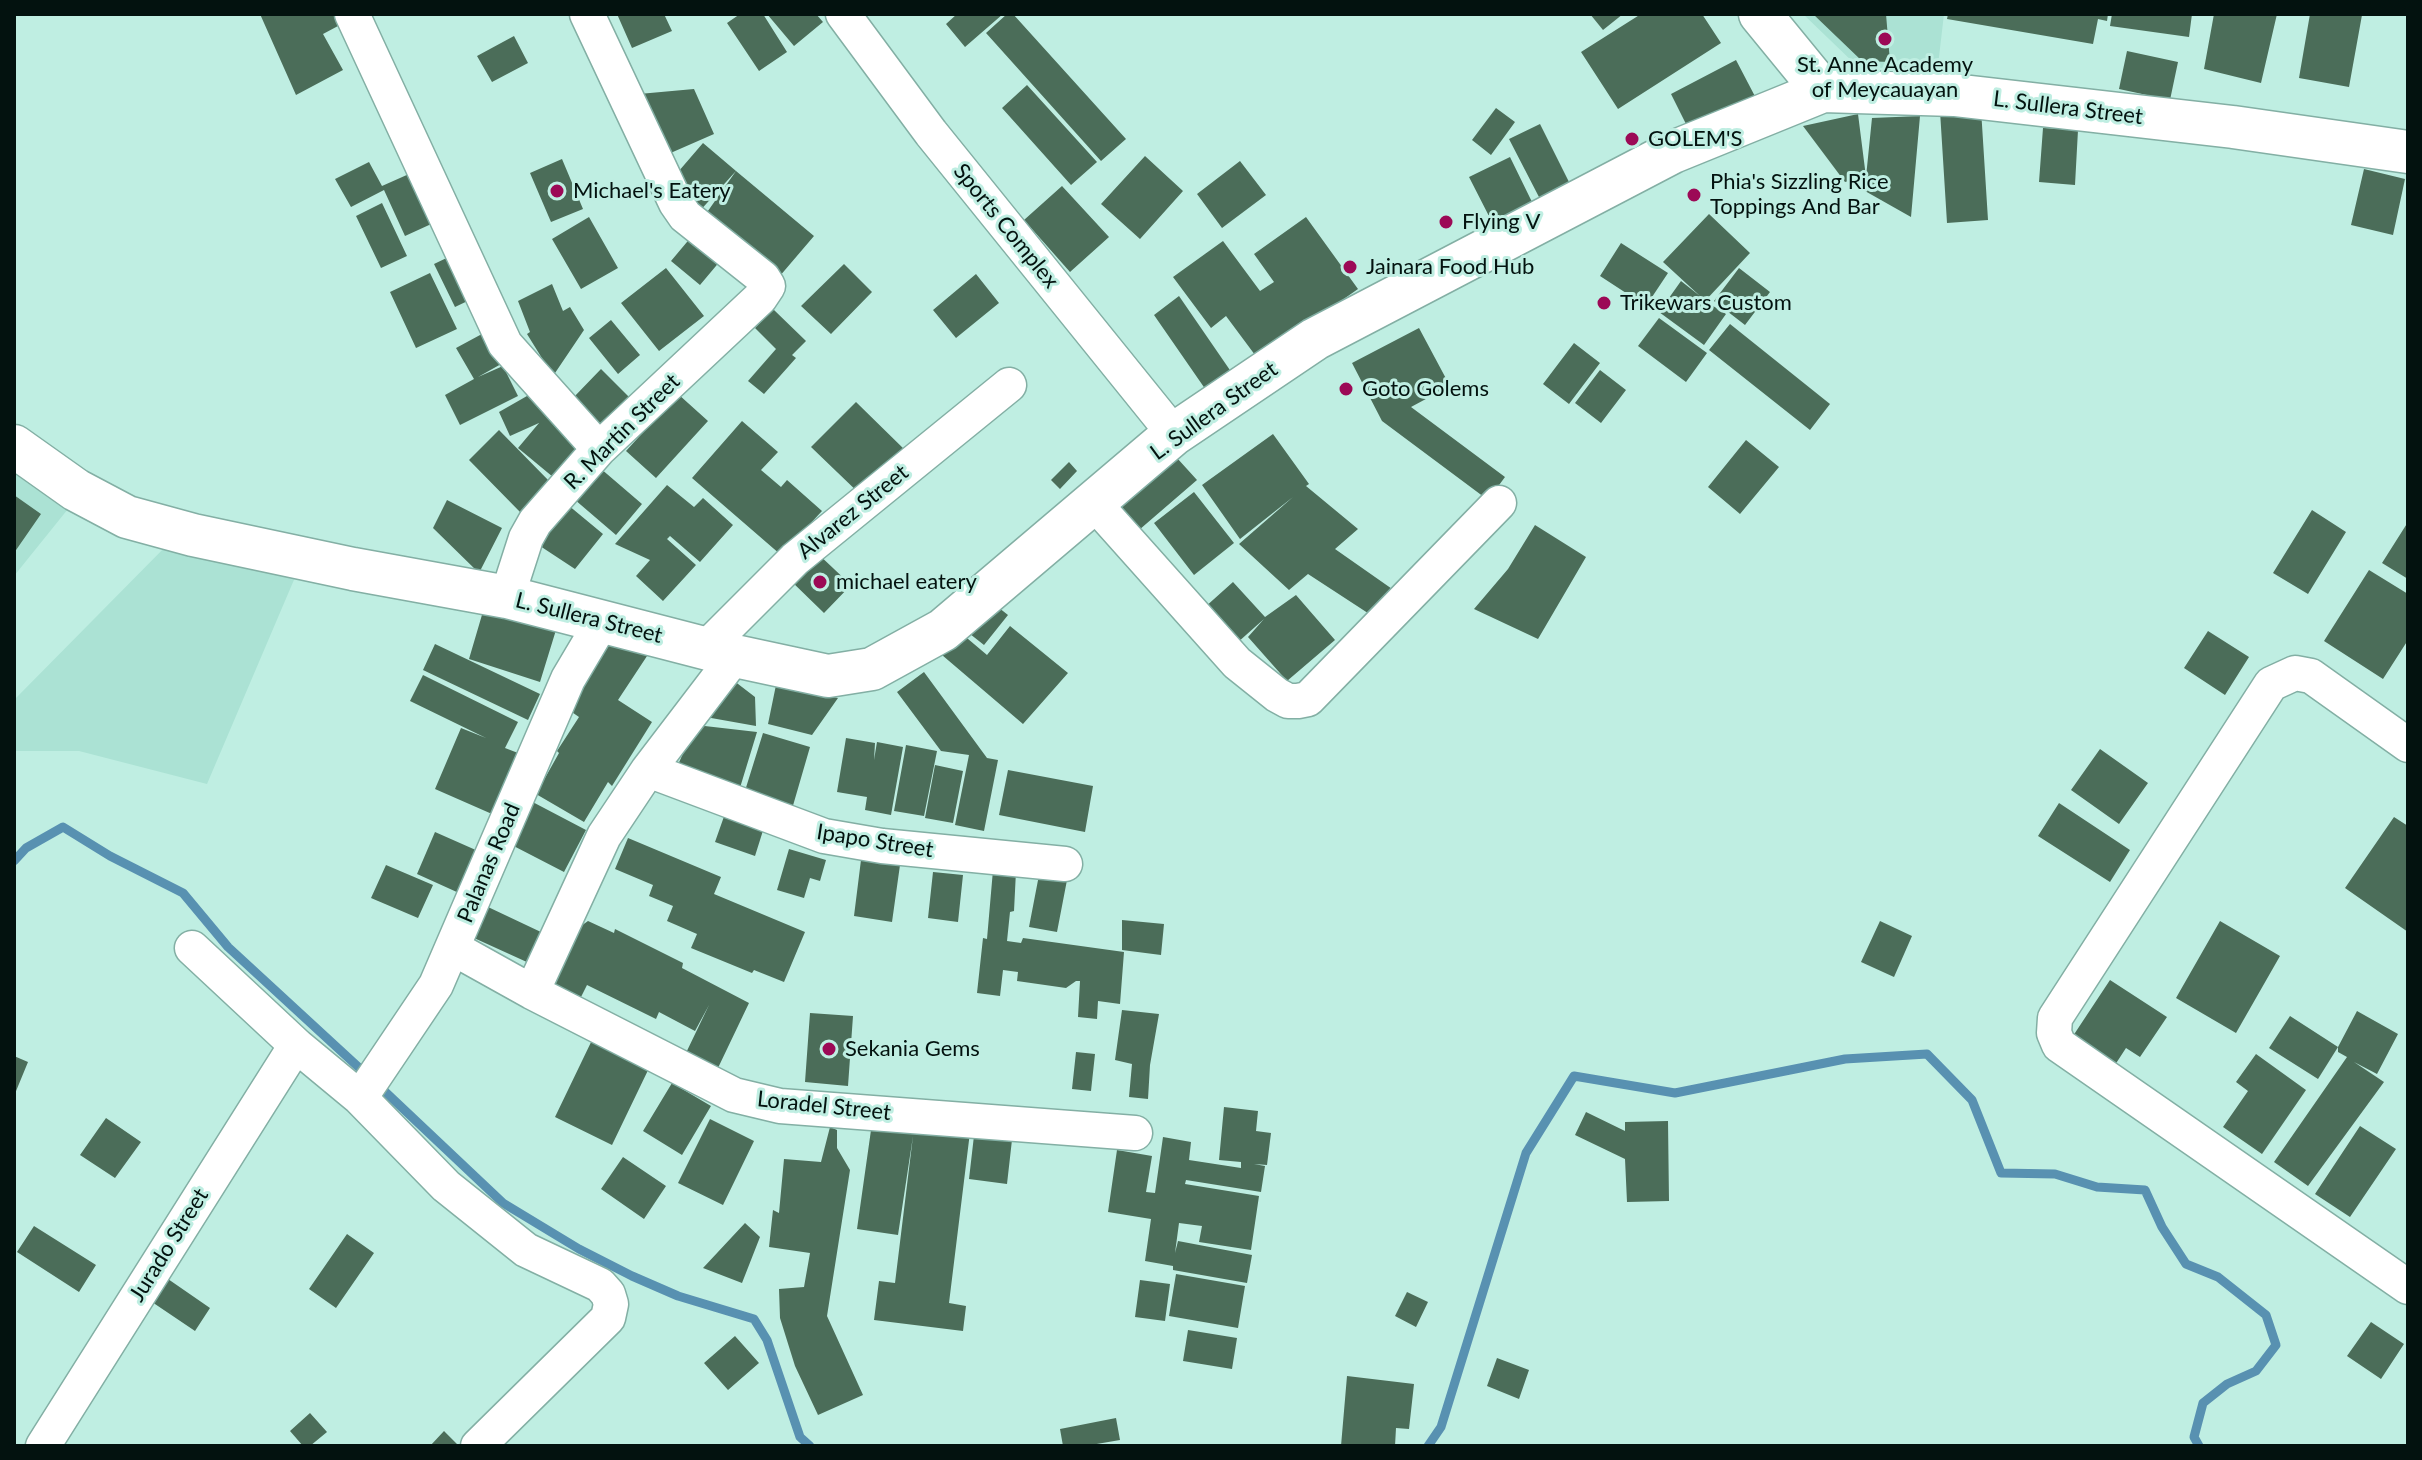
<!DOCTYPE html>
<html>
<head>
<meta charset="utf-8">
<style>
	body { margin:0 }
	#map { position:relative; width:2422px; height:1460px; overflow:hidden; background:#bfeee2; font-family:Lato,sans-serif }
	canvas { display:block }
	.frame { position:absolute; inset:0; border:16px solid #03120f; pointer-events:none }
</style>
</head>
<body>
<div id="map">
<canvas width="2422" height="1460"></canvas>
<div class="frame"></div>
</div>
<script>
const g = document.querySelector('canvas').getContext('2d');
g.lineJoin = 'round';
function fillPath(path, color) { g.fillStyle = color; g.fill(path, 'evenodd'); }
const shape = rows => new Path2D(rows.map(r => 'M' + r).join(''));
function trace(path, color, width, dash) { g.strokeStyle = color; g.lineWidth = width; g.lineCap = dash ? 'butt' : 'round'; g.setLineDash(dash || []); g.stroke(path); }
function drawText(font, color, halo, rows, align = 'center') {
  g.font = font + ' Lato,sans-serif'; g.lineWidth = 6; g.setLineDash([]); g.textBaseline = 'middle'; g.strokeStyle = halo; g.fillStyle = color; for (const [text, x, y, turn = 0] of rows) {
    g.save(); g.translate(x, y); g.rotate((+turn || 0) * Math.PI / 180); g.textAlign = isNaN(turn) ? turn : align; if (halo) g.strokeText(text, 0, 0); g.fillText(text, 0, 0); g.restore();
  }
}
const built = shape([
	[1803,14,1944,14,1937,74,1856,65],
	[14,462,72,504,14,576],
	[172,540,302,561,207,784,79,751,14,751,14,700]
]);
const stream = shape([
	[14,861,26,848,63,827,110,856,183,893,228,947,367,1075],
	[378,1085,503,1203,579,1249,632,1276,678,1296,754,1319,767,1340,800,1437,810,1446],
	[1428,1446,1441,1427,1526,1153,1574,1076,1675,1093,1845,1059,1927,1054,1972,1100,2001,1173,2055,1174,2097,1187,2145,1190,2162,1227,2186,1264,2218,1277,2266,1315,2276,1345,2256,1371,2227,1384,2203,1403,2194,1437,2199,1446]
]);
const building = shape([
	[260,14,334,14,338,26,323,34,343,70,296,95],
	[617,14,664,14,672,31,632,48],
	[740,14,763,14,787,52,759,71,727,23],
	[767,14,816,14,823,22,794,46],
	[957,14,1003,14,965,47,946,24],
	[1007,14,1013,14,1126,139,1101,161,986,33],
	[1590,14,1623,14,1603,30],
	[1641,14,1702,14,1721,43,1618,109,1581,52],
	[1813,14,1886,14,1890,62,1862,61],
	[1948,14,2108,14,2107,21,2098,19,2093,44,1947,19],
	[2112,14,2192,14,2189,37,2110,26],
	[2214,14,2277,14,2261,83,2204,69],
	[2310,14,2362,15,2349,87,2299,78],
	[514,36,528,63,492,82,477,56],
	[2127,51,2178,62,2170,100,2119,89],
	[1736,60,1759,104,1693,138,1671,94],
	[1027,85,1097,162,1071,185,1002,108],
	[694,89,714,134,666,155,639,94],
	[1496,108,1515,122,1491,155,1472,140],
	[1981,109,1988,220,1947,223,1940,111],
	[1858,114,1866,177,1872,118,1920,116,1911,217,1865,191,1866,177,1845,182,1803,126],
	[1540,124,1570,184,1540,199,1509,139],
	[2043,128,2078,130,2075,185,2039,182],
	[703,143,736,171,697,214,672,179],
	[1145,156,1183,191,1140,239,1101,204],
	[1510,157,1532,202,1492,222,1469,177],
	[562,159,583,209,551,222,530,173],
	[1240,161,1266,195,1222,228,1197,194],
	[369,162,382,186,418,170,440,220,405,236,384,190,351,207,335,179],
	[2364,169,2405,179,2393,235,2351,225],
	[736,171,814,236,779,277,703,218],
	[1062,186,1109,237,1070,272,1024,220],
	[382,203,407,256,381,268,356,216],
	[1709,214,1750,253,1705,301,1726,314,1704,345,1659,312,1681,281,1700,296,1663,262],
	[589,217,618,268,581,289,552,239],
	[1306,217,1358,289,1258,359,1226,316,1211,328,1173,277,1223,241,1260,291,1274,282,1254,254],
	[692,236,721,260,700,285,671,261],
	[1621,243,1668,273,1646,306,1600,276],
	[457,253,478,296,455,307,434,264],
	[844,264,872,292,831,334,801,306],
	[666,268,704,316,659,351,621,303],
	[1739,268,1770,292,1745,325,1714,301],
	[430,273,457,329,416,348,390,292],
	[976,274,999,303,956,338,933,310],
	[552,284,563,311,570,307,584,330,553,376,527,334,530,332,518,301],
	[1179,296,1234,376,1208,393,1154,315],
	[773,309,806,341,792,355,796,358,764,394,748,381,776,349,755,328],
	[1659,318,1707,353,1686,382,1638,346],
	[611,320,640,355,618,374,589,338],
	[1730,324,1830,404,1810,430,1709,350],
	[493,328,510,359,478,377,503,366,518,396,460,425,445,395,474,379,456,348],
	[1419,328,1450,386,1411,407,1505,477,1488,500,1382,421,1352,363],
	[1574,343,1600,363,1569,404,1543,384],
	[601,369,637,405,609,433,573,398],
	[1600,370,1626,390,1601,423,1575,403],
	[534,392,584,441,553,477,518,448,539,423,510,436,499,412],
	[678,394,708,421,656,478,626,451],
	[856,402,907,452,863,497,811,447],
	[742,421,778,452,761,470,781,487,787,480,822,511,781,555,692,478],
	[499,430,550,482,520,512,469,460],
	[1273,434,1309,484,1306,486,1358,529,1335,549,1395,591,1377,619,1308,574,1289,590,1239,544,1293,497,1240,539,1202,485],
	[1746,440,1779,467,1740,514,1708,487],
	[1177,458,1197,480,1139,530,1120,508],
	[1069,462,1077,471,1060,489,1051,480],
	[600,468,642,504,616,535,574,499],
	[667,485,694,507,703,498,733,525,700,562,670,536,667,539,696,565,663,601,636,576,650,560,615,544],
	[1194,492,1234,543,1194,575,1154,523],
	[14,495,41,514,14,553],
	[447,500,502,528,479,573,433,528],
	[568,505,603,534,575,569,537,544],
	[2312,510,2346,532,2308,594,2273,573],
	[2408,522,2408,579,2382,563],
	[1535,525,1586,557,1538,639,1474,609,1508,569],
	[816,552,851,585,824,613,789,579],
	[2369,570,2408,594,2408,640,2383,679,2324,641],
	[1233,582,1265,617,1296,595,1335,640,1287,681,1248,637,1264,619,1237,643,1204,608],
	[989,600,1008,615,984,645,965,630],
	[484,608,556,630,540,682,469,659],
	[1010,626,1068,673,1023,724,942,655,961,633,987,655],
	[2208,631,2249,657,2225,695,2184,668],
	[617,632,649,653,618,700,652,722,612,786,608,782,584,822,536,794,559,753,557,751,579,717,563,706,583,675,588,679],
	[435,644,540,694,528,720,423,670],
	[924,672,987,758,998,760,984,831,955,825,969,755,941,751,897,692],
	[423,675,518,722,505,748,518,753,492,814,435,789,461,728,486,738,410,701],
	[729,677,755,697,756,726,700,716],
	[776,685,838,698,812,735,768,724],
	[696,725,757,732,739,791,676,769],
	[763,733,810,747,792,809,744,794],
	[846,738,875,743,874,760,877,742,903,747,891,815,865,810,867,797,837,792],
	[906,745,937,751,924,816,894,811],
	[2100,749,2148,783,2119,824,2071,790],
	[935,765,963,771,953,823,925,818],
	[1008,770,1093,786,1085,832,999,815],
	[525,798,586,830,564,872,504,841],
	[2059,803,2130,850,2110,882,2038,836],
	[727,808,766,821,755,856,715,842],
	[2394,817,2408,826,2408,932,2345,888],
	[435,832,478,851,459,893,417,874],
	[628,838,721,877,714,894,805,932,784,982,754,970,752,973,691,948,697,934,667,921,673,906,649,896,653,885,615,869],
	[789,849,826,860,820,881,810,878,804,898,777,890],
	[861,860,900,865,892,922,854,916],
	[386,865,433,885,418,918,371,898],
	[993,870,1016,871,1014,911,1010,912,1007,941,1021,943,1023,938,1124,952,1120,1004,1098,1001,1097,1019,1078,1017,1080,981,1076,981,1066,988,1017,981,1018,972,1003,970,1000,996,977,993,983,938,987,939],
	[933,872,963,875,958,922,928,918],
	[1039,875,1067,880,1057,932,1029,927],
	[488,907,543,933,529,963,474,938],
	[1122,920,1164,924,1161,955,1122,950],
	[588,921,614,933,615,929,683,963,682,968,749,1003,717,1070,685,1055,709,1005,695,1031,659,1012,656,1019,587,985,579,1001,551,988,574,931],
	[1880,921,1912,936,1894,977,1861,962],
	[2220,921,2280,956,2236,1033,2176,998],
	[2110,980,2167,1017,2140,1057,2126,1048,2113,1068,2071,1039],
	[1122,1010,1159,1014,1150,1065,1148,1099,1129,1097,1132,1064,1115,1060],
	[2357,1011,2398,1034,2377,1074,2354,1062,2384,1082,2308,1186,2274,1162,2347,1057,2338,1052,2338,1047],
	[810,1013,853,1016,848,1086,805,1082],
	[2290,1016,2338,1047,2318,1079,2269,1048],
	[594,1036,651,1064,612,1145,555,1117],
	[1076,1052,1095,1054,1091,1091,1072,1089],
	[2256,1054,2306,1090,2262,1154,2223,1127,2248,1091,2236,1082],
	[14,1056,28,1062,14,1096],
	[672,1083,711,1106,682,1155,643,1131],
	[1224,1107,1258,1111,1256,1131,1271,1133,1267,1165,1254,1164,1265,1166,1261,1192,1186,1180,1185,1184,1259,1196,1251,1250,1199,1242,1202,1226,1179,1223,1175,1253,1178,1241,1252,1255,1247,1283,1173,1270,1173,1266,1145,1261,1151,1219,1108,1212,1117,1150,1152,1156,1146,1192,1155,1193,1163,1137,1191,1142,1189,1160,1241,1168,1241,1162,1219,1160],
	[1586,1112,1625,1131,1625,1122,1668,1121,1669,1201,1627,1202,1625,1159,1575,1135],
	[106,1118,141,1142,115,1178,80,1155],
	[710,1119,754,1141,723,1205,678,1183],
	[872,1123,971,1124,949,1303,966,1306,963,1331,874,1320,879,1281,895,1283,913,1136,898,1235,857,1229],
	[2360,1126,2396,1149,2350,1217,2315,1194],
	[830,1127,837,1130,837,1148,850,1170,827,1316,863,1395,818,1415,795,1366,780,1318,779,1289,804,1287,810,1253,769,1247,773,1210,779,1213,784,1159,821,1162],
	[975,1127,1013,1131,1007,1184,969,1179],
	[623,1157,666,1186,644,1219,601,1189],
	[745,1223,760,1237,742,1283,703,1268],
	[34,1226,96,1265,79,1292,17,1252],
	[347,1234,374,1253,336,1308,309,1289],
	[1176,1274,1245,1286,1238,1328,1169,1316],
	[168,1279,210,1308,195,1331,152,1302],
	[1140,1280,1170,1284,1165,1321,1135,1317],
	[1407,1292,1428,1302,1416,1327,1395,1316],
	[2371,1322,2404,1344,2381,1379,2347,1356],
	[1188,1330,1237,1338,1232,1369,1183,1361],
	[735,1336,759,1363,728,1390,704,1363],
	[1497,1358,1529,1370,1519,1399,1487,1386],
	[1347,1376,1414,1384,1409,1429,1396,1428,1395,1446,1341,1446],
	[310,1413,327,1432,310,1446,303,1446,290,1431],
	[1116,1418,1120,1440,1085,1446,1063,1446,1060,1429],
	[444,1431,459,1446,430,1446]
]);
const minor = shape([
	[352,14,505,344,599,449],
	[843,14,931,133,1174,434],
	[1095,504,1237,663,1277,695,1288,701,1298,701,1308,699,1499,503],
	[507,597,526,538,535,522,599,449,760,298,768,286,763,278,685,216,676,203,587,14],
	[706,648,795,559,1009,385],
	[2408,745,2311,676,2295,673,2271,684,2055,1018,2054,1033,2059,1045,2408,1287],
	[648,770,824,836,882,846,1065,864],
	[192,948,296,1045,360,1098,446,1186,526,1250,600,1285,608,1294,611,1304,608,1318,478,1446],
	[453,948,532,992,734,1095,780,1106,1135,1133],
	[532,992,604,836,648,770,735,656],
	[360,1098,436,985,568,679,603,620],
	[43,1446,296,1045]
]);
const tertiary = shape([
	[1760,14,1823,91],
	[14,446,76,490,127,517,193,535,353,569,507,597,735,656,828,676,872,669,943,630,1174,434,1315,339,1673,152,1823,91,1954,95,2233,127,2408,152]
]);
const markers = [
	[1885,39,8,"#9c0956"],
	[1632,139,8,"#9c0956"],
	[557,191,8,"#9c0956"],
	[1694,195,8,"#9c0956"],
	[1446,222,8,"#9c0956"],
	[1350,267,8,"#9c0956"],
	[1604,303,8,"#9c0956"],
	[1346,389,8,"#9c0956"],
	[820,582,8,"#9c0956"],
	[829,1049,8,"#9c0956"]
];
const poiNames = [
	["St. Anne Academy",1885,65,"center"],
	["of Meycauayan",1885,90,"center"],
	["GOLEM'S",1648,139],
	["Phia's Sizzling Rice",1710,182],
	["Toppings And Bar",1710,207],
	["Michael's Eatery",573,191],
	["Flying V",1462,222],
	["Jainara Food Hub",1366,267],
	["Trikewars Custom",1620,303],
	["Goto Golems",1362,389],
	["michael eatery",836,582],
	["Sekania Gems",845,1049]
];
const streetNames = [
	["L. Sullera Street",2068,108,7],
	["Sports Complex",1006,226,51],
	["L. Sullera Street",1214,411,-36],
	["R. Martin Street",622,432,-45],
	["Alvarez Street",853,512,-39],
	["L. Sullera Street",589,618,14],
	["Ipapo Street",875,841,9],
	["Palanas Road",489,863,-67],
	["Loradel Street",824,1106,6],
	["Jurado Street",169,1245,-58]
];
fillPath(built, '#abe2d4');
trace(stream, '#5891b1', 9);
fillPath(building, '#4b6d59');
trace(minor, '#83afa4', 37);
trace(tertiary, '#83afa4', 45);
trace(minor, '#fff', 34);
trace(tertiary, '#fff', 42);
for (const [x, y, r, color] of markers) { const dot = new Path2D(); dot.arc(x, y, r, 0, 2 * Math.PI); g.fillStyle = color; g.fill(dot); trace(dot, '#bfeee2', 3); }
drawText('22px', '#03120f', '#bfeee2', poiNames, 'left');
drawText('22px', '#03120f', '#bfeee2', streetNames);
</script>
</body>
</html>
